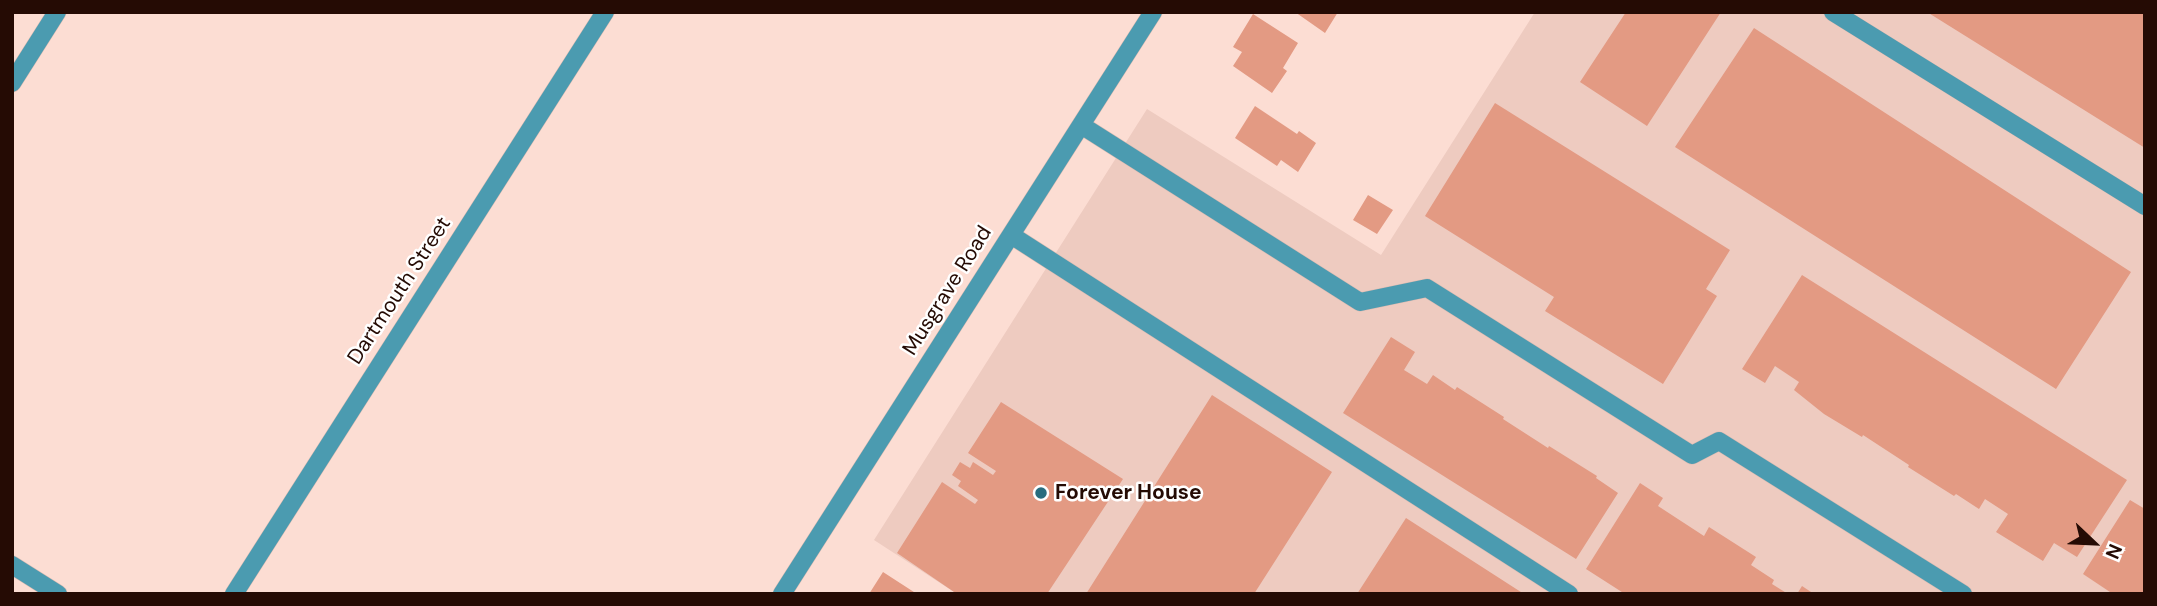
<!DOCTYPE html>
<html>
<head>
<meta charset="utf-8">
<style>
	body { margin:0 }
	#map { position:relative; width:2157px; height:606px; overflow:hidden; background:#fcddd3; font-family:"DM Sans",sans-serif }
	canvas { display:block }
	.frame { position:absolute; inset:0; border:14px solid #250b04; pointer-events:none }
	.north { position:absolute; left:2059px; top:508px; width:70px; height:70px; -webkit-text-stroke:5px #fff; paint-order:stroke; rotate:113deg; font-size:19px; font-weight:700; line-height:28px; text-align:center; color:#250b04 }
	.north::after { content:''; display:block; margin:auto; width:24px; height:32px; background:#250b04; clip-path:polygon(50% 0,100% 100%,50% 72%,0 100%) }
</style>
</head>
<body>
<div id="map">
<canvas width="2157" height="606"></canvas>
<div class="frame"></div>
<div class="north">N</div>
</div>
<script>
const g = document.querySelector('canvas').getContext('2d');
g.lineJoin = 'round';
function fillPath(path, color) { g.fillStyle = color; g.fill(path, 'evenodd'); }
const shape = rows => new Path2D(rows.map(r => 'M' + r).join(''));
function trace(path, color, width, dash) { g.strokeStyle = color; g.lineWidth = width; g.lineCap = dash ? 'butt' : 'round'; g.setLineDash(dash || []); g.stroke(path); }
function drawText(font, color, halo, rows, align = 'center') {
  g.font = font + ' "DM Sans",sans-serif'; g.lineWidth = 5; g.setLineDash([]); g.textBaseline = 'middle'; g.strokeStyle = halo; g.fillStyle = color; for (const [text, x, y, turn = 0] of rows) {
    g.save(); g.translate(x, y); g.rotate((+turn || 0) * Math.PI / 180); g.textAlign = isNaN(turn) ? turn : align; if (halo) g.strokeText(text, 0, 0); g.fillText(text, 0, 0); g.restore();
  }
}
const built = shape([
	[1535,12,2145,12,2145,594,957,594,874,540,1147,109,1381,255]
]);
const building = shape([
	[1295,12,1338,12,1325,33],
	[1626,12,1721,12,1647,126,1580,82],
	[1927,12,2145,12,2145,148],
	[1253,14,1298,43,1283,68,1287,71,1272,93,1233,66,1242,52,1233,47],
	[1754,28,2131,272,2056,389,1675,147],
	[1495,103,1730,250,1706,289,1717,296,1663,384,1545,311,1554,297,1425,216],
	[1255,106,1297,134,1299,131,1316,143,1298,172,1281,160,1277,166,1235,138],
	[1368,195,1393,210,1377,234,1353,220],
	[1802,275,2127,480,2077,557,2054,543,2043,561,1996,532,2008,514,1985,499,1979,509,1956,494,1954,496,1908,467,1909,465,1863,435,1862,437,1824,414,1794,390,1799,382,1775,366,1765,383,1742,369],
	[1391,337,1415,352,1404,370,1427,384,1433,375,1455,390,1457,387,1504,417,1503,419,1548,448,1549,446,1597,476,1596,478,1618,493,1576,559,1343,413],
	[1212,395,1332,472,1254,594,1086,594],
	[1001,402,1123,479,1047,594,957,594,897,553,942,482,975,504,978,500,958,486,961,481,952,475,960,462,970,468,973,462,993,475,996,471,968,453],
	[1640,483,1663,498,1658,506,1704,536,1709,527,1756,557,1751,565,1774,580,1772,584,1788,594,1625,594,1586,569],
	[2130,500,2145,509,2145,594,2113,594,2083,574],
	[1406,518,1524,594,1357,594],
	[883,572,917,594,869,594],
	[1802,586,1814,594,1797,594]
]);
const minor = shape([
	[1833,12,2145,206],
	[12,83,57,12],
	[1081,125,1360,302,1427,288,1692,455,1719,441,1963,594],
	[1011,235,1569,594],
	[12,565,58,594],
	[234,594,605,12],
	[782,594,1153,12]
]);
const markers = [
	[1041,493,7,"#296c7e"]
];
const streetNames = [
	["Dartmouth Street",400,291,-57],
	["Musgrave Road",948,291,-58]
];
const poiNames = [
	["Forever House",1055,493]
];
fillPath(built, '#eecbc0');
fillPath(building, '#e39a83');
trace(minor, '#dabbb2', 19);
trace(minor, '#4b9bb0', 18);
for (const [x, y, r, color] of markers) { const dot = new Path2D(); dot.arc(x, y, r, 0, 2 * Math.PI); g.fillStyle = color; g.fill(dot); trace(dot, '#fff', 2.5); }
drawText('21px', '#250b04', '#fff', streetNames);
drawText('bold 21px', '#250b04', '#fff', poiNames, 'left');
</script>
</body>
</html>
